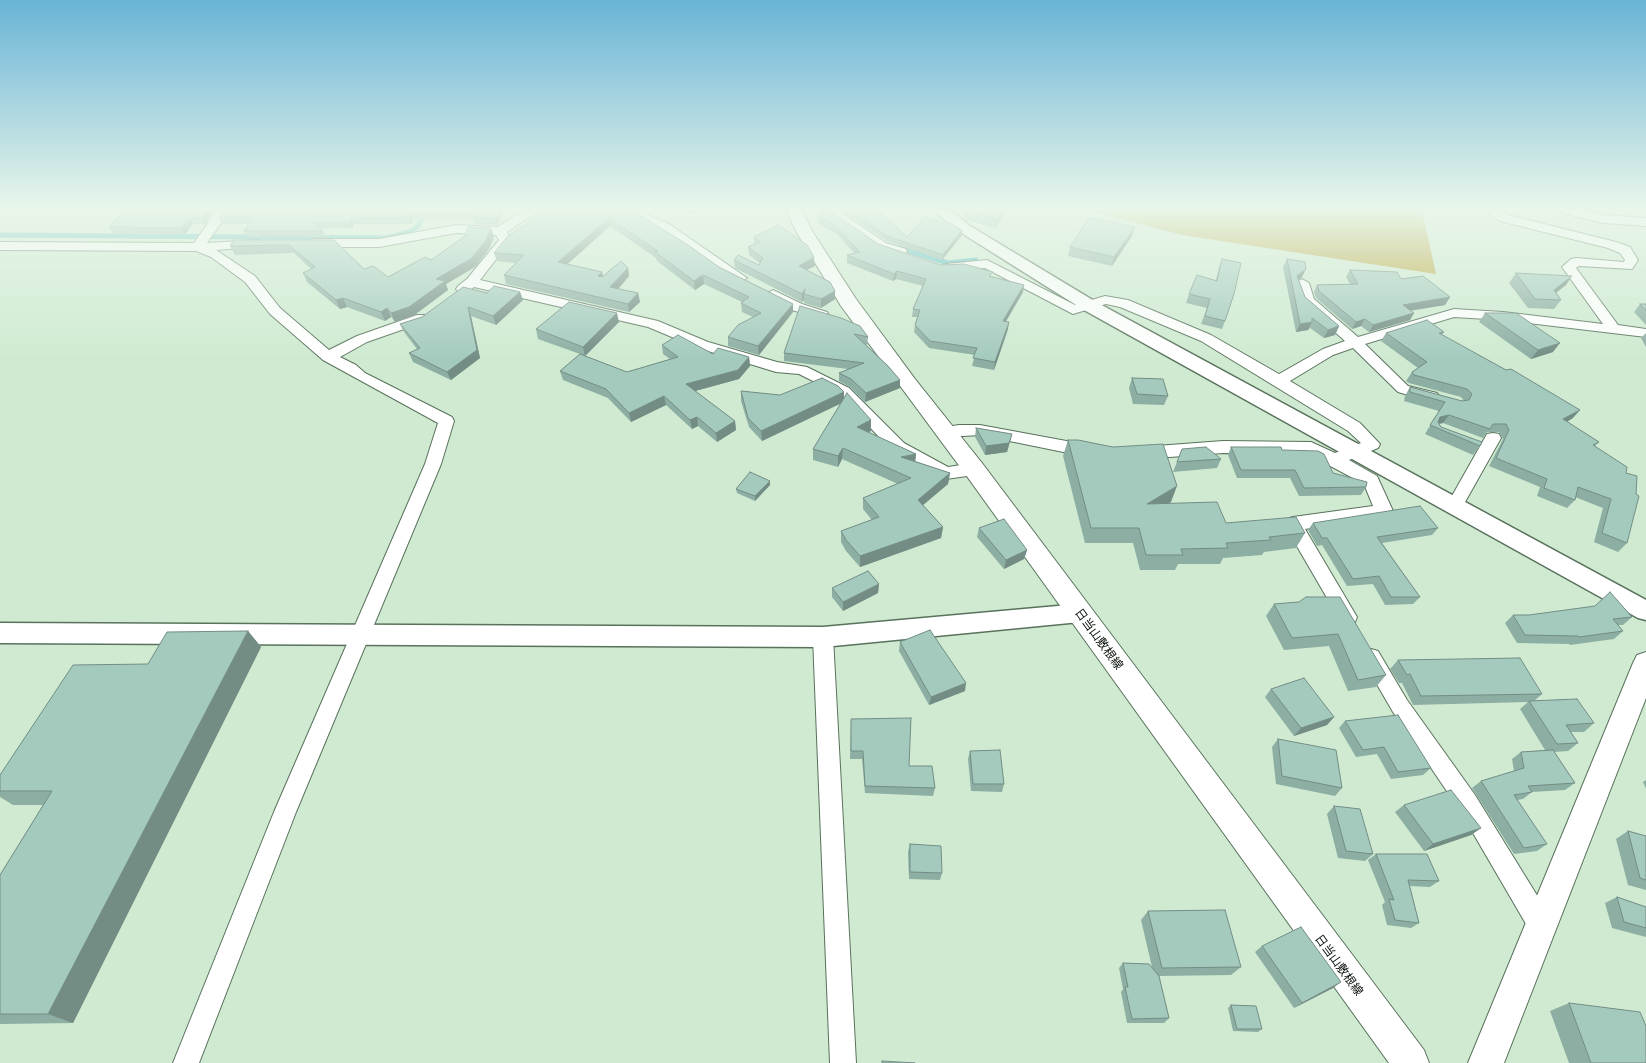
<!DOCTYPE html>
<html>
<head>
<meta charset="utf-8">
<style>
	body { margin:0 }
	canvas { display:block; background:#cfead1 }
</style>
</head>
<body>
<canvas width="1646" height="1063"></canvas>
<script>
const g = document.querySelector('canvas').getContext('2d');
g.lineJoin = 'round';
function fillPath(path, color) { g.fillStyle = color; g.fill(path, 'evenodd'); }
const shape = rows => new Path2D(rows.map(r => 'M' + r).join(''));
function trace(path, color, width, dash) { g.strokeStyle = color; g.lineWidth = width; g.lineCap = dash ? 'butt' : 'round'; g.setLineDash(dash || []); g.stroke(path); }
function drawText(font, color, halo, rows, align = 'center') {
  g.font = font + ' Commissioner,"Noto Sans JP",sans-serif'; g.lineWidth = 5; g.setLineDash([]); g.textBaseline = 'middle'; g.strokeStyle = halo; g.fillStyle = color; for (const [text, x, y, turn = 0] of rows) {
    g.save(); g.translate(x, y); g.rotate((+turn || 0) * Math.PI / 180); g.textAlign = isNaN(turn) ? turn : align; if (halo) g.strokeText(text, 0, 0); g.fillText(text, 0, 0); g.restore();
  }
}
const forest = shape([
	[1087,210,1422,210,1436,274,1182,235]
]);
const stream = shape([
	[0,235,387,238,409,232,417,227,427,210],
	[899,248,948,263,976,260]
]);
const minor = shape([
	[217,210,230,210,207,243,258,240,260,243,258,246,254,247,216,250,255,276,280,308,329,350,357,336,417,315,427,315,429,318,427,321,367,342,340,357,356,365,365,373,452,417,454,421,441,464,296,812,199,1063,173,1063,274,812,425,464,438,423,323,360,270,314,245,282,211,257,196,251,0,250,0,242,194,243,217,210],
	[325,210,375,210,372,216,368,217,329,217,325,216,323,213,325,210],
	[524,210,539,210,507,232,511,240,480,280,658,321,708,342,777,362,807,367,849,388,904,443,948,467,974,463,980,465,982,469,980,473,974,475,946,479,940,477,892,451,839,394,799,374,776,372,698,348,648,327,474,287,468,292,458,292,456,289,458,286,467,279,499,240,496,235,456,233,379,247,313,247,307,243,313,239,379,239,456,225,498,227,524,210],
	[619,210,636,210,669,224,747,278,740,282,721,274,661,230,619,210],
	[822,210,837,210,886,243,906,249,907,252,901,256,878,249,822,210],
	[1484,210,1500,210,1508,215,1616,242,1630,247,1638,260,1632,269,1579,266,1576,268,1618,325,1646,329,1646,337,1503,320,1454,317,1365,344,1408,386,1437,393,1440,397,1437,401,1432,402,1398,392,1353,348,1333,355,1290,381,1360,423,1380,444,1378,448,1349,460,1377,476,1393,511,1390,515,1305,529,1357,617,1355,622,1348,625,1341,622,1284,524,1287,519,1293,517,1373,506,1364,484,1308,454,1223,453,1143,459,1137,457,1135,453,1137,449,1143,447,1223,441,1311,442,1335,453,1361,443,1348,431,1201,341,1120,307,1106,304,1073,314,985,268,946,272,939,268,946,264,987,260,1075,305,1105,296,1128,300,1211,335,1279,374,1323,349,1345,341,1303,304,1295,283,1302,279,1309,283,1314,299,1358,337,1454,309,1503,312,1603,324,1562,267,1571,259,1576,258,1624,262,1625,260,1620,253,1608,248,1500,221,1484,210],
	[1560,210,1583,210,1603,215,1646,218,1646,226,1603,223,1562,213,1560,210],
	[773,290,802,304,827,312,829,315,822,319,792,310,768,297,766,294,773,290],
	[959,425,980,425,1088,445,1094,447,1096,451,1094,455,1088,457,980,435,946,437,940,436,938,432,940,428,959,425],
	[1493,433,1499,434,1501,438,1460,511,1454,513,1448,511,1445,507,1448,503,1487,434,1493,433],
	[823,629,830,631,833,637,856,1063,830,1063,813,637,816,631,823,629],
	[1371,649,1378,651,1407,700,1475,795,1551,918,1554,927,1551,936,1542,939,1533,936,1459,809,1393,712,1361,657,1364,651,1371,649]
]);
const tertiary = shape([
	[933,210,950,210,970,226,1096,302,1646,600,1646,620,1638,618,1084,310,960,232,933,210],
	[1080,604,1088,606,1091,613,1088,620,1080,622,823,647,0,643,0,623,823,627,1080,604]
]);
const secondary = shape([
	[786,210,802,210,812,231,856,299,915,379,982,463,1424,1050,1429,1063,1389,1063,966,475,841,306,796,231,786,210],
	[1646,652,1646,698,1504,1063,1468,1063,1633,663,1637,655,1646,652]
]);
const wall = shape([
	[126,210,214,210,205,224,193,224,185,234,113,233,109,227],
	[225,210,324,210,323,211,326,213,504,210,497,225,475,224,474,219,413,219,411,224,354,224,352,228,320,228,323,231,326,237,247,237,244,231,249,224,222,224,219,218],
	[632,210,719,267,793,304,793,312,759,355,728,346,728,337,753,317,742,312,741,303,742,302,704,284,695,290,657,261,656,258,610,226,567,264,603,276,628,268,629,276,618,289,638,293,640,302,629,312,506,284,504,275,516,263,497,261,494,253],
	[687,210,702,210,692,214],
	[841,210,877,210,907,237,962,230,962,235,942,260,887,241],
	[965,210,1004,210,1004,215,995,228,964,219],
	[818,216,878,244,941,265,992,277,1023,292,1006,321,1008,329,994,370,972,366,975,355,929,348,914,332,915,325,917,317,912,317,913,309,923,286,896,279,893,281,847,263,847,255,854,253,837,234,818,223],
	[465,234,494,237,489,249,475,267,446,284,448,290,413,316,395,322,391,317,385,321,347,307,340,309,307,282,303,273,311,269,294,253,235,255,230,246,334,240,364,269,388,277,431,260,465,236],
	[1132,236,1112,266,1068,256,1070,247],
	[754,237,815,266,806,270,835,291,835,299,821,308,804,303,804,300,802,302,735,268,734,260,759,265,760,263,749,255,748,247,754,244],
	[1222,259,1225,321,1222,329,1201,324,1207,308,1186,303,1189,294,1216,280,1219,267],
	[1287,259,1302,277,1299,280,1305,297,1339,326,1335,335,1324,338,1310,328,1308,330,1296,332,1283,267],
	[1350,270,1401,279,1450,297,1445,305,1410,311,1414,313,1410,320,1369,332,1361,326,1352,329,1316,298,1314,292,1317,285,1350,284,1346,277],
	[1516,273,1566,285,1556,293,1561,300,1554,309,1528,308,1509,283],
	[520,292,523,300,496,325,471,316,480,358,451,380,413,362,409,353,417,349,404,332,400,324,422,317,487,293],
	[1640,304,1646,304,1646,325,1634,312],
	[800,306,868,337,867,345,865,344,900,388,865,402,850,387,839,381,839,373,848,369,784,361,784,353],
	[1485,313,1553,352,1531,359,1479,322],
	[619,322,585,356,627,372,670,359,663,354,662,345,713,354,749,357,750,366,739,379,695,391,735,421,736,430,717,442,698,426,692,429,666,405,631,422,608,398,563,380,560,371,580,354,538,339,536,329],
	[1444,332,1442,335,1573,418,1567,422,1599,442,1595,446,1626,473,1627,543,1618,552,1594,542,1603,508,1575,497,1575,500,1567,508,1537,496,1540,487,1489,466,1503,439,1499,432,1487,432,1483,438,1443,423,1439,424,1441,427,1480,446,1473,455,1425,434,1439,411,1404,401,1405,396,1410,387,1462,401,1464,401,1461,397,1409,383,1406,381,1412,372,1418,368,1381,341,1386,333],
	[1646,333,1646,347,1641,338],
	[1132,378,1168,396,1164,405,1133,404,1129,388],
	[741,391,780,395,844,392,844,398,871,420,871,431,868,432,916,454,915,461,950,473,948,484,923,505,943,527,941,538,860,567,846,551,841,542,841,531,872,520,863,509,863,498,898,484,842,459,838,467,813,460,813,449,841,403,762,441,749,427,741,401],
	[976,428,1012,434,1007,452,985,455,975,437],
	[1068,440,1171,502,1168,503,1226,523,1305,533,1296,548,1264,552,1262,555,1223,558,1220,564,1178,564,1175,570,1140,570,1133,543,1085,543,1063,456],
	[1231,447,1333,473,1366,487,1361,495,1299,496,1290,478,1237,478,1228,455],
	[1182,449,1221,459,1217,468,1173,472],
	[770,485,755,501,737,493,736,489],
	[1313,523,1438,528,1432,535,1382,543,1420,597,1413,604,1385,605,1373,584,1347,586,1322,545,1317,546,1308,530],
	[979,528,1027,550,1024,559,1004,569,977,537],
	[879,584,878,593,843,611,832,597,832,588],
	[1299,602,1386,675,1376,687,1348,691,1329,646,1284,650,1266,616,1274,604],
	[1513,615,1632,617,1623,625,1618,625,1623,631,1614,639,1570,645,1569,644,1517,643,1505,623],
	[248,631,261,647,73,1023,0,1024,0,875,43,805,13,805,0,797,0,775,148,664],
	[900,642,965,691,929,705,899,651],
	[1398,660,1542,694,1534,701,1594,723,1584,732,1571,732,1578,743,1568,751,1554,752,1575,783,1565,790,1532,792,1523,799,1517,800,1547,844,1537,851,1514,854,1472,788,1481,781,1514,771,1512,759,1521,752,1545,750,1520,709,1528,702,1413,705,1402,683,1399,683,1390,669],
	[1271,689,1334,717,1327,725,1294,736,1265,697],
	[851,719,909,766,935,788,933,796,865,793,862,759,850,759],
	[1345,721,1431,768,1423,775,1391,779,1377,754,1356,757,1339,728],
	[1278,739,1342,788,1335,796,1276,784,1272,747],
	[970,751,1004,784,1002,792,971,791,968,759],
	[1646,780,1646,789,1643,782],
	[1404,805,1481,828,1471,835,1424,851,1395,812],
	[1334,806,1373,854,1365,861,1338,858,1327,814],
	[1628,831,1646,836,1646,890,1628,885,1616,839],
	[910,844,942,873,940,880,909,879,908,852],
	[1376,854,1439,881,1430,887,1410,886,1419,923,1411,928,1387,925,1382,905,1385,902,1368,860],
	[1617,897,1646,907,1646,937,1612,928,1605,903],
	[1148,911,1241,967,1231,975,1159,976,1169,1018,1164,1023,1127,1023,1121,992,1123,989,1119,968,1123,963,1152,967,1141,920],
	[1262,946,1333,988,1294,1008,1255,952],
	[1569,1003,1646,1063,1569,1063,1550,1011],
	[1231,1005,1262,1029,1258,1032,1233,1031,1228,1008]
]);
const shadedWall = shape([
	[207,210,214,210,205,224,202,218],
	[500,210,504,210,497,225,496,219],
	[692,210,702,210,692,214],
	[1002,210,1004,210,1004,215,995,228,997,219],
	[411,214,413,219,411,224,409,218],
	[609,218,610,226,560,271,558,262],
	[190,219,193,224,185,234,181,228],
	[351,219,354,224,352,228,349,222],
	[1135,227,1132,236,1112,266,1114,257],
	[491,228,494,237,489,249,475,267,446,284,448,290,413,316,395,322,391,313],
	[962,230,962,235,942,260,943,255],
	[814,257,815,266,799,274,799,266],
	[628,268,629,276,612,296,610,287],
	[1306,269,1302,277,1293,284,1297,276],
	[897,271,896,279,893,281,894,274],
	[602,272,604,280,598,276],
	[703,275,704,284,695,290,694,281],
	[1572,276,1566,285,1548,299,1554,290],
	[1024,285,1023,292,1002,328,1003,321],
	[805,289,804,294,804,300,802,302,802,294],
	[835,291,835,299,821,308,821,299],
	[520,292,523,300,496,325,493,316],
	[638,293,640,302,629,312,628,304],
	[1450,297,1445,305,1399,312,1403,305],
	[343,298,347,307,340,309,336,300],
	[793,304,793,312,759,355,758,346],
	[468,307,471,316,480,358,451,380,447,372],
	[387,308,391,317,385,321,381,312],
	[617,313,619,322,585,356,583,347],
	[1414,313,1410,320,1369,332,1373,325],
	[1365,319,1361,326,1352,329,1356,322],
	[1009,322,1008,329,994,370,995,362],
	[1312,322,1308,330,1296,332,1300,324],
	[1339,326,1335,335,1324,338,1328,330],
	[1560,343,1553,352,1531,359,1538,350],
	[749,357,750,366,739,379,688,393,686,384],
	[900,380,900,388,865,402,866,393],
	[844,392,844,402,762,441,761,431],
	[664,396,666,405,631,422,629,413],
	[1580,410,1573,418,1556,428,1563,419],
	[1449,415,1443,423,1434,425,1440,417],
	[697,417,698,426,692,429,690,420],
	[871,420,871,431,857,438,857,427],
	[735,421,736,430,717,442,716,433],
	[1012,434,1007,452,985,455,986,446],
	[843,448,842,459,838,467,838,456],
	[916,454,915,465,901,457],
	[950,473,948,484,916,511,918,500],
	[770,481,770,485,755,501,755,496],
	[1177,486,1171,502,1141,520,1147,504],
	[943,527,941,538,860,567,860,556],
	[1027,550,1024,559,1004,569,1006,560],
	[879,584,878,593,843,611,843,602],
	[248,631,261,647,73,1023,48,1014],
	[966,683,965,691,929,705,931,697],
	[1334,717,1327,725,1294,736,1301,728],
	[1481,828,1471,835,1424,851,1433,844],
	[1341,982,1333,988,1294,1008,1302,1003]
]);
const building = shape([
	[126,210,207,210,202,218,190,219,181,228,109,227,126,210],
	[225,210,322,210,326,213,366,213,372,210,500,210,496,219,473,218,476,213,411,214,409,218,351,219,349,222,314,223,323,231,244,231,253,218,219,218,225,210],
	[547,210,632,210,688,245,719,267,793,304,758,346,728,337,738,325,761,313,741,303,749,297,703,275,694,281,655,252,658,251,609,218,558,262,602,272,598,276,602,277,621,261,628,268,610,287,638,293,628,304,504,275,524,255,494,253,508,236,547,210],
	[849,210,877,210,907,237,925,217,942,222,944,220,962,230,943,255,887,236,849,210],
	[967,210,1002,210,997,219,967,210],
	[830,211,878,244,941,265,964,264,993,272,989,276,1024,285,1003,321,1009,322,995,362,973,358,977,348,930,341,915,325,920,310,913,309,926,279,897,271,894,274,847,255,860,252,837,227,818,216,830,211],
	[1089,218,1135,227,1114,257,1070,247,1089,218],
	[778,225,807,245,814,257,799,266,830,282,835,291,821,299,804,294,805,289,802,294,734,260,738,255,759,265,763,258,748,247,760,242,754,237,778,225],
	[468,227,491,228,486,240,472,258,436,279,445,281,409,307,391,313,387,308,381,312,343,298,336,300,303,273,315,267,289,245,230,246,234,240,334,240,364,269,373,266,388,277,425,257,431,260,467,235,465,234,468,227],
	[1222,259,1241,263,1234,294,1225,321,1205,316,1210,299,1189,294,1197,275,1217,281,1222,259],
	[1287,259,1305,262,1306,269,1297,276,1305,297,1339,326,1328,330,1312,318,1312,322,1300,324,1287,259],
	[1350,270,1397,272,1401,279,1423,276,1450,297,1403,305,1414,313,1373,325,1365,319,1356,322,1319,291,1317,285,1358,284,1350,270],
	[1516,273,1572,276,1554,290,1561,300,1535,299,1516,273],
	[494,286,520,292,493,316,468,307,477,350,447,372,409,353,420,348,400,324,422,317,463,287,487,293,494,286],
	[569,302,617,313,583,347,536,329,569,302],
	[1640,304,1646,304,1646,311,1640,304],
	[800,306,841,318,860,326,868,337,854,334,888,366,900,380,866,393,851,379,839,373,864,363,784,353,800,306],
	[1485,313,1516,313,1560,343,1538,350,1485,313],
	[1427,320,1444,332,1439,333,1506,370,1511,369,1580,410,1563,419,1599,442,1593,445,1627,467,1626,473,1637,476,1636,494,1639,496,1627,543,1602,533,1611,499,1578,487,1575,500,1544,488,1547,479,1496,458,1509,430,1506,424,1493,424,1490,429,1449,415,1440,417,1438,422,1441,427,1482,442,1480,446,1430,425,1445,402,1410,392,1410,387,1462,401,1469,400,1472,394,1467,389,1414,375,1412,372,1427,362,1386,333,1427,320],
	[678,335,713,354,718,348,749,357,738,370,686,384,735,421,716,433,697,417,690,420,664,396,629,413,606,389,560,371,580,354,627,372,678,357,662,345,678,335],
	[822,378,838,386,844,392,761,431,748,418,741,391,780,395,822,378],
	[1132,378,1163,379,1168,396,1137,394,1132,378],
	[847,393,871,420,857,427,916,454,901,457,950,473,918,500,943,527,860,556,846,540,841,531,879,517,863,498,911,478,843,448,838,456,813,449,847,393],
	[976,428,1012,434,1009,443,986,446,976,428],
	[1068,440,1078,440,1113,447,1163,444,1177,486,1147,504,1217,502,1226,523,1296,517,1305,533,1269,537,1271,540,1226,543,1228,548,1181,549,1183,555,1146,555,1139,528,1091,528,1068,440],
	[1206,447,1221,459,1177,462,1182,449,1206,447],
	[1231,447,1281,447,1282,450,1318,451,1324,454,1333,473,1367,482,1366,487,1304,488,1295,470,1241,470,1231,447],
	[750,472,770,481,755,496,736,489,750,472],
	[1420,506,1438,528,1377,537,1420,597,1391,597,1379,576,1353,579,1327,538,1322,538,1313,523,1420,506],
	[1004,519,1027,550,1006,560,979,528,1004,519],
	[868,571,879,584,843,602,832,588,868,571],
	[1610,592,1632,617,1613,619,1623,631,1579,637,1578,636,1525,635,1513,615,1529,615,1595,606,1610,592],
	[1306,597,1340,597,1386,675,1358,680,1338,634,1292,638,1274,604,1299,602,1306,597],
	[930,630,966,683,931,697,900,642,930,630],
	[248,631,48,1014,0,1014,0,875,52,791,0,791,0,775,73,665,148,664,167,632,248,631],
	[1520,658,1542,694,1421,696,1410,674,1407,675,1398,660,1520,658],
	[1304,678,1334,717,1301,728,1271,689,1304,678],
	[1577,699,1594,723,1566,725,1578,743,1557,744,1529,701,1577,699],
	[1398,715,1431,768,1398,772,1384,747,1363,750,1345,721,1398,715],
	[911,718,909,766,932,766,935,788,865,786,863,751,851,751,851,719,911,718],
	[1278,739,1336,750,1342,788,1282,776,1278,739],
	[1000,750,1004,784,973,784,970,751,1000,750],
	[1553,750,1575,783,1528,786,1532,792,1514,795,1547,844,1524,848,1481,781,1524,768,1521,752,1553,750],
	[1451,790,1481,828,1433,844,1404,805,1451,790],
	[1334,806,1360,809,1373,854,1346,851,1334,806],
	[1628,831,1646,836,1646,880,1640,878,1628,831],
	[910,844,941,846,942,873,910,872,910,844],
	[1376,854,1427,854,1439,881,1408,880,1419,923,1395,920,1389,899,1394,900,1376,854],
	[1617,897,1646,907,1646,928,1624,922,1617,897],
	[1225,910,1241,967,1162,968,1148,911,1225,910],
	[1301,927,1341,982,1302,1003,1262,946,1301,927],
	[1123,963,1149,964,1159,976,1169,1018,1132,1019,1125,987,1128,987,1123,963],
	[1569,1003,1640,1012,1646,1026,1646,1063,1591,1063,1569,1003],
	[1231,1005,1256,1006,1262,1029,1237,1029,1231,1005],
	[882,1061,915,1063,882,1063,882,1061]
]);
const streetNames = [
	["日当山敷根線",1099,639,54],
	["日当山敷根線",1339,965,54]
];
fillPath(forest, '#bba43e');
trace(stream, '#49b5ba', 5);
trace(minor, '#59725c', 2);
trace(tertiary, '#59725c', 3);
trace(secondary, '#59725c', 2);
fillPath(minor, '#fff');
fillPath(tertiary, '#fff');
fillPath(secondary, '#fff');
fillPath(wall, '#8daea3');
fillPath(shadedWall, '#738d85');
fillPath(building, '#a4cabe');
trace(building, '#738d85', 1);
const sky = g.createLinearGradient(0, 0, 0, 359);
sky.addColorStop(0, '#68b4d6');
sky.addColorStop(0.58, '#e9f6ea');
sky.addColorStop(1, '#e9f6ea00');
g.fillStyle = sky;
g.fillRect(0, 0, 1646, 359);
drawText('12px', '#0c150d', '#fff', streetNames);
</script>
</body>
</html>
